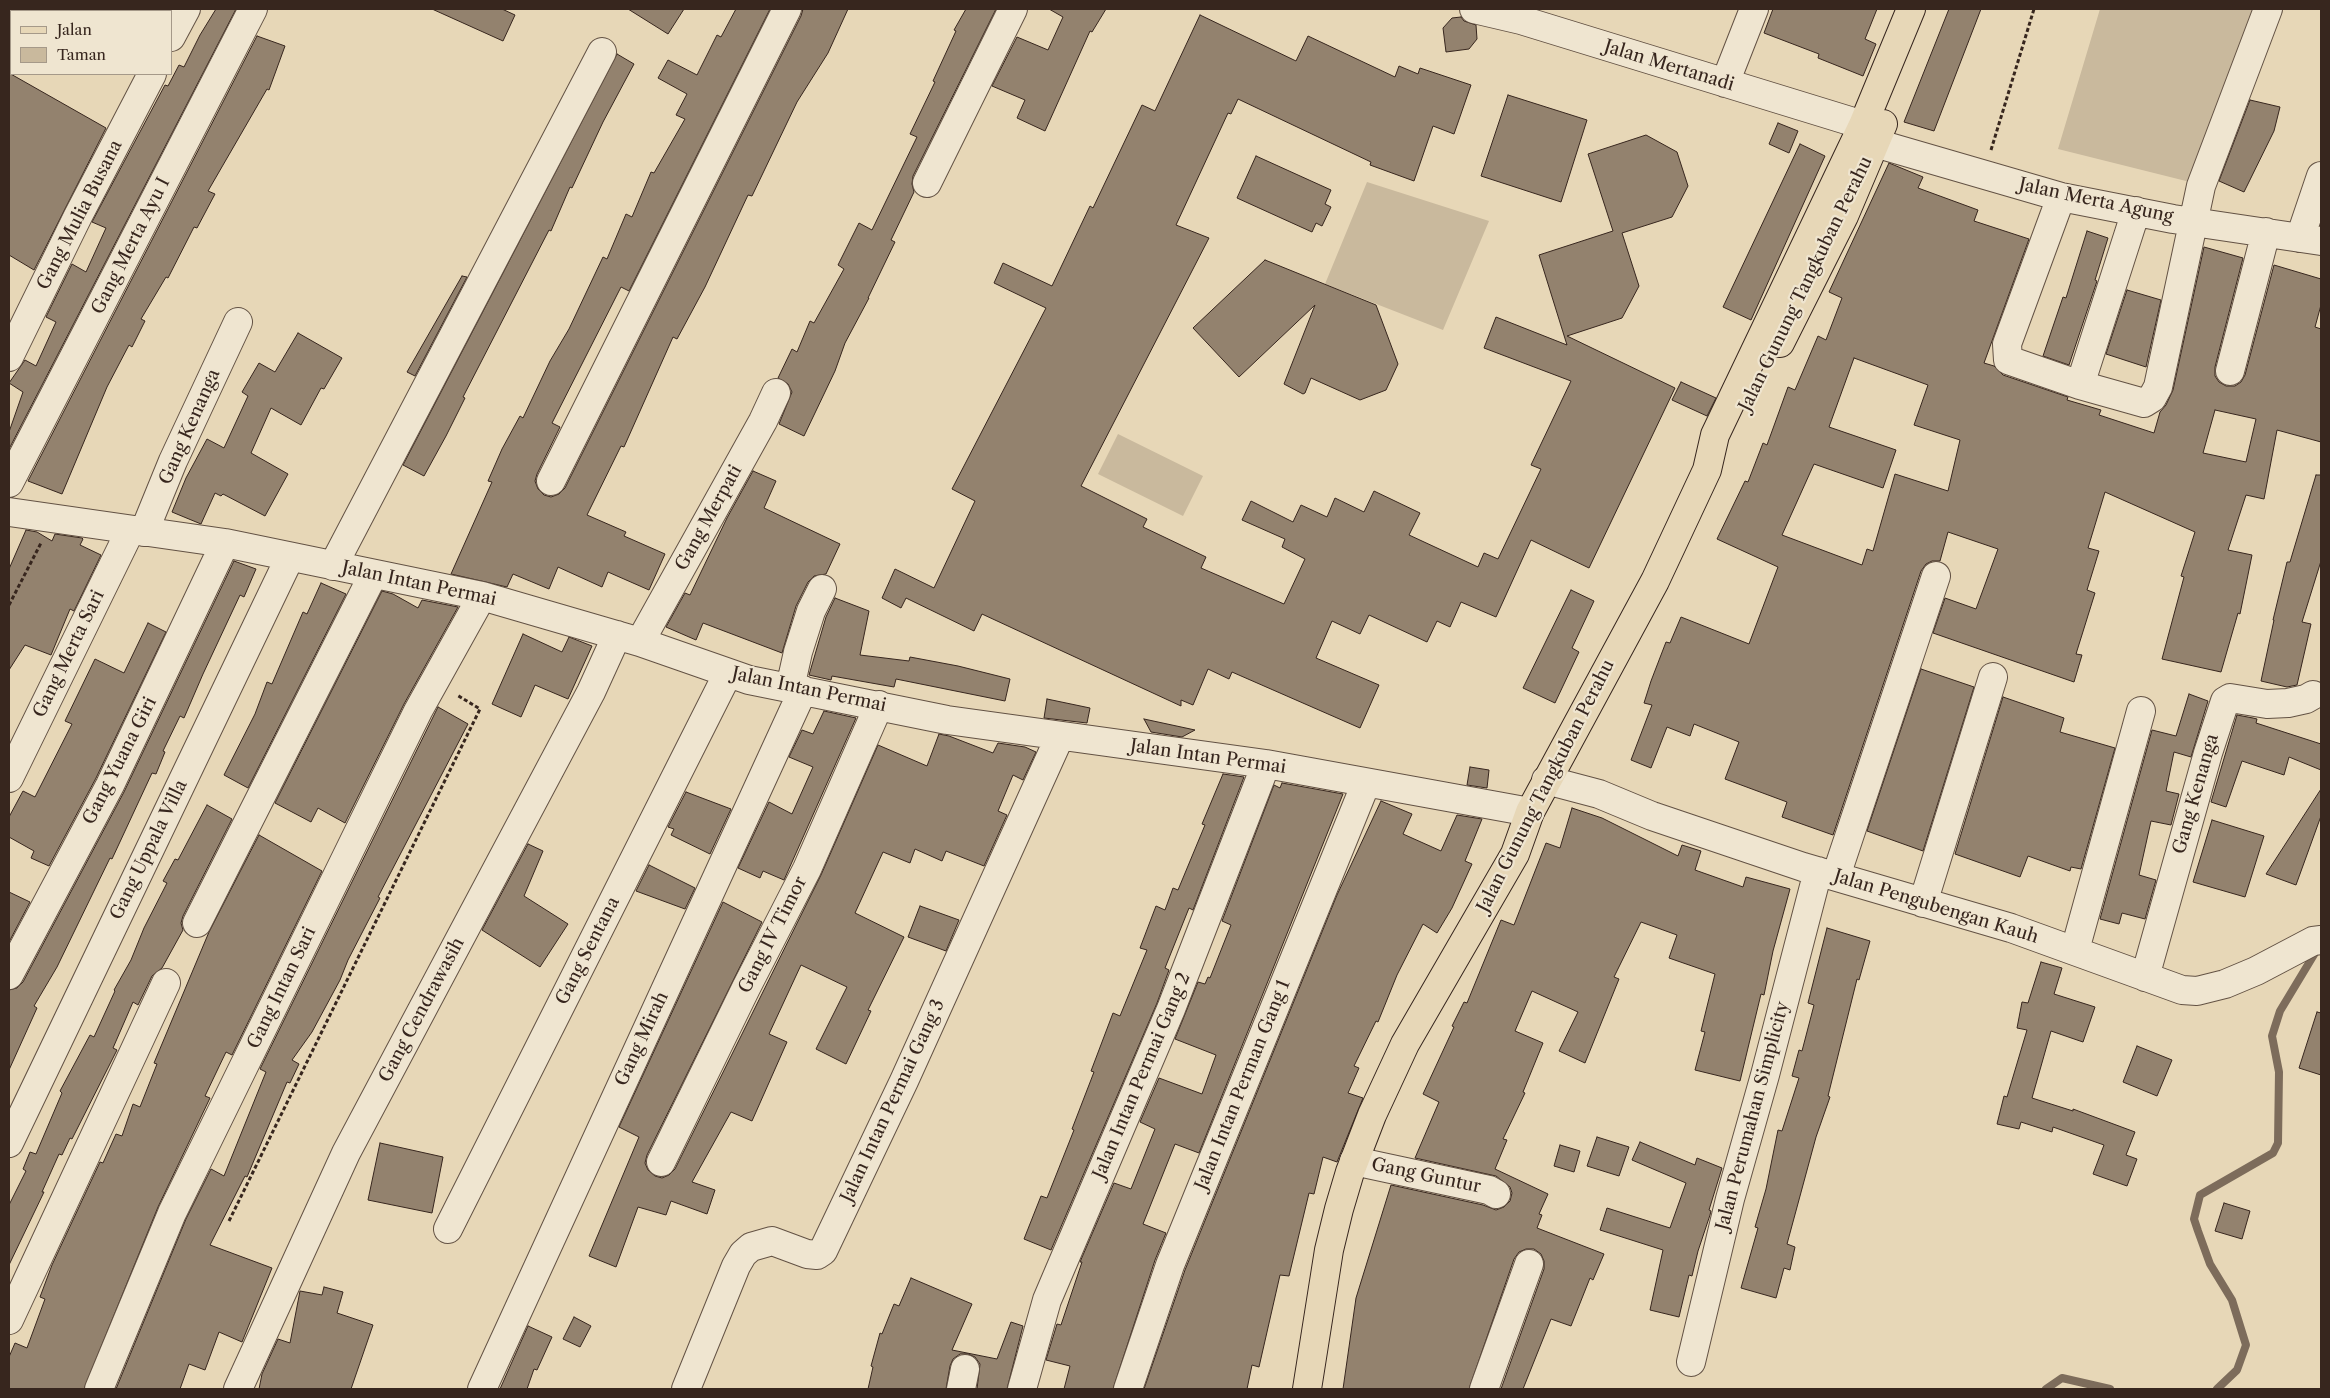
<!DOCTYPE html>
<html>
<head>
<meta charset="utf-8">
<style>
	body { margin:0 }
	#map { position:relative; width:2330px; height:1398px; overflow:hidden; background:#e7d7b7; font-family:"Libre Caslon Text",serif }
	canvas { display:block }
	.frame { position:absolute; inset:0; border:10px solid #37261e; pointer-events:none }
	.legend { position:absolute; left:10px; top:10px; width:162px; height:65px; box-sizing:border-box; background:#efe5d0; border:1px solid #a59989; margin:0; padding:6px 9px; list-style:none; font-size:15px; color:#37261e }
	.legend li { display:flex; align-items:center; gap:10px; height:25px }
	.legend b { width:25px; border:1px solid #a59989 }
</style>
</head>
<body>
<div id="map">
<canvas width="2330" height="1398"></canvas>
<div class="frame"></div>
<ul class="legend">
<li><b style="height:6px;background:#e7d7b7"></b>Jalan</li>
<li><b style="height:14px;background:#c9b99d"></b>Taman</li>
</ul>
</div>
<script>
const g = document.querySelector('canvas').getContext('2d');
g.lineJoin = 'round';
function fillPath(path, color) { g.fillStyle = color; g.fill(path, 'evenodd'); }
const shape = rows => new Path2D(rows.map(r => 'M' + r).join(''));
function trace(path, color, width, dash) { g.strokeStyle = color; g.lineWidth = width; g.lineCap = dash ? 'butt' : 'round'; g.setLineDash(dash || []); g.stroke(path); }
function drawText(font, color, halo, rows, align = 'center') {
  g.font = font + ' "Libre Caslon Text",serif'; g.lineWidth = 4.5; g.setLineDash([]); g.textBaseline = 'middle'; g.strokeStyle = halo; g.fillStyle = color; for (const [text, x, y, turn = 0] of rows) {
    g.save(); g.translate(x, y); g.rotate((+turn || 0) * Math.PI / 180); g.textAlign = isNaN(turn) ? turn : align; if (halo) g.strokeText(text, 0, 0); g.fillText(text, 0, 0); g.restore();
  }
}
const green = shape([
	[2100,9,2276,9,2210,187,2058,149],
	[1367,182,1489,221,1443,330,1325,284],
	[1118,434,1203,476,1183,516,1098,474]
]);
const stream = shape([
	[2046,1389,2062,1378,2110,1389],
	[2217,1389,2237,1370,2246,1345,2232,1300,2210,1264,2198,1231,2194,1219,2200,1195,2273,1153,2278,1143,2279,1072,2272,1036,2280,1011,2318,948]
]);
const building = shape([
	[216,9,236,9,9,449,9,432,23,392,9,383,25,360,36,366,56,322,46,317,72,264,86,272,106,228,92,222,165,85,168,86,179,65,184,67,200,35,216,9],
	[432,9,502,9,515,15,503,41,432,9],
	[628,9,684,9,668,34,628,9],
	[736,9,770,9,629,291,621,287,552,423,560,427,537,474,535,481,538,489,544,495,551,497,559,494,565,488,801,16,803,9,848,9,828,53,797,102,752,196,748,195,705,287,677,339,673,337,624,447,621,446,587,515,626,532,624,536,665,554,649,590,608,572,602,587,558,567,549,589,513,574,507,587,451,574,492,482,488,481,502,449,520,416,523,418,550,361,569,329,603,257,607,259,626,214,632,217,651,172,654,173,685,119,676,115,687,94,658,78,668,60,697,75,717,35,721,37,736,9],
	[966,9,996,9,913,176,912,184,914,192,891,240,895,242,868,298,869,298,845,343,835,371,804,436,779,424,792,392,788,384,778,378,792,349,797,352,810,321,814,323,844,269,838,265,859,223,872,230,917,137,910,134,935,82,933,81,956,31,954,30,966,9],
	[1049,9,1106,9,1092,32,1090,31,1045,131,1017,118,1025,100,992,86,1017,37,1048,50,1063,17,1049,9],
	[1773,9,1877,9,1865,39,1876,44,1863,76,1818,58,1819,54,1764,33,1773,9],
	[1949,9,1981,9,1934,131,1904,122,1949,9],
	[1200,15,1296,61,1308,36,1395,77,1399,66,1418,74,1420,68,1471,85,1454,134,1433,126,1414,181,1370,165,1371,162,1238,99,1231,114,1228,113,1176,225,1209,238,1081,486,1147,519,1143,527,1206,557,1201,568,1284,604,1305,559,1282,547,1285,539,1242,520,1251,501,1293,522,1301,505,1327,517,1335,498,1364,512,1374,491,1420,513,1409,535,1478,567,1484,553,1498,559,1541,469,1531,465,1571,381,1484,348,1496,317,1567,345,1539,255,1613,231,1588,154,1646,135,1677,152,1688,186,1672,217,1622,233,1639,286,1622,318,1567,336,1675,388,1589,568,1531,540,1496,617,1461,602,1450,627,1437,621,1427,642,1369,615,1360,634,1332,621,1316,658,1379,685,1360,728,1232,672,1229,679,1208,669,1193,705,1181,700,1181,706,982,614,974,631,906,598,901,608,882,598,895,569,934,588,975,501,952,489,1046,308,994,283,1003,263,1052,286,1090,206,1093,208,1142,105,1155,111,1200,15],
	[1461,17,1464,21,1476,25,1477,39,1469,49,1446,52,1443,28,1452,18,1461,17],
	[257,36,285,46,269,90,267,89,208,191,215,194,197,228,194,227,168,278,166,277,141,319,145,321,132,347,129,345,107,387,62,494,28,481,257,36],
	[617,54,634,64,603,122,572,188,570,187,551,231,549,230,463,397,465,398,446,436,424,476,403,465,617,54],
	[9,73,106,128,34,270,9,255,9,73],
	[1508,95,1587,120,1561,202,1481,176,1508,95],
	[2250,100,2280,107,2274,131,2244,192,2219,181,2250,100],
	[1778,123,1798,131,1789,153,1769,144,1778,123],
	[1800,144,1825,156,1751,320,1723,307,1800,144],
	[1256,156,1331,190,1325,204,1331,207,1322,226,1316,223,1312,232,1237,198,1256,156],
	[1889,163,1923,177,1918,188,1978,210,1974,221,2029,239,1984,363,1994,366,2003,375,2068,397,2067,400,2101,410,2099,415,2154,433,2160,412,2166,405,2173,390,2204,247,2243,258,2215,367,2215,376,2219,382,2226,386,2235,386,2241,382,2245,375,2274,265,2321,279,2321,305,2315,327,2321,329,2321,442,2277,430,2264,499,2246,495,2228,550,2252,555,2240,614,2238,613,2221,672,2162,659,2184,577,2181,576,2195,532,2105,492,2088,548,2099,551,2087,590,2095,593,2076,654,2082,655,2074,682,1933,633,1945,598,1976,609,1998,549,1948,532,1940,561,1932,561,1926,564,1921,571,1833,835,1782,817,1787,802,1725,779,1739,742,1694,724,1690,736,1667,727,1651,768,1631,760,1652,705,1644,703,1651,681,1666,642,1670,643,1681,617,1749,644,1778,567,1717,539,1745,481,1748,482,1763,443,1767,445,1788,387,1795,390,1818,336,1826,340,1842,298,1829,292,1889,163],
	[1854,358,1928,385,1914,425,1960,440,1948,491,1895,474,1873,551,1867,549,1862,565,1782,535,1814,464,1883,488,1896,450,1829,427,1854,358],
	[2215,410,2256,419,2246,462,2203,453,2215,410],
	[2087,231,2108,238,2095,280,2097,281,2069,365,2043,356,2063,297,2066,298,2087,231],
	[1265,260,1376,305,1398,364,1386,390,1360,400,1311,378,1305,393,1303,394,1284,384,1315,305,1239,377,1193,328,1265,260],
	[462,276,467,277,415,376,407,372,462,276],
	[2127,290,2161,300,2146,367,2106,354,2127,290],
	[298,333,342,358,324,389,321,388,301,425,271,408,251,453,288,474,265,516,223,494,221,496,215,493,201,524,172,512,186,478,207,439,224,448,248,396,242,392,259,363,275,372,298,333],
	[1681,382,1716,398,1707,416,1672,400,1681,382],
	[753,471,776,481,764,508,840,544,826,574,814,576,808,582,796,606,782,653,703,623,696,640,666,627,685,593,690,595,727,518,753,471],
	[2316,475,2321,475,2321,561,2302,622,2311,624,2297,685,2287,687,2261,681,2274,620,2273,620,2287,562,2290,562,2316,475],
	[26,530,37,532,52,541,55,534,82,538,83,539,80,545,101,555,74,611,70,609,51,655,25,645,9,670,9,569,26,530],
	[234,561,256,569,244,597,240,595,203,674,184,718,180,716,163,751,165,752,156,774,152,773,112,859,110,858,57,967,34,1006,37,1008,9,1070,9,990,17,988,23,982,124,792,234,561],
	[321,583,346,594,248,788,224,775,255,714,267,682,272,684,303,612,307,614,321,583],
	[1571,590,1594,601,1572,648,1579,652,1555,703,1523,688,1571,590],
	[382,591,393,594,418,608,422,600,458,607,404,704,345,823,318,808,311,822,275,803,382,591],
	[835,598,869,611,860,655,909,661,910,657,958,666,1010,679,1005,701,896,679,894,687,832,676,831,680,809,675,826,617,835,598],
	[148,623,166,632,96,778,49,866,31,858,34,851,9,837,9,817,23,791,35,797,72,724,65,721,95,659,124,673,148,623],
	[523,634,562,652,569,637,592,646,568,699,535,685,521,717,492,704,523,634],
	[1921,669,1974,687,1923,851,1867,831,1921,669],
	[2189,694,2208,701,2191,757,2174,752,2166,791,2179,794,2171,825,2151,821,2139,875,2156,880,2145,919,2122,913,2119,924,2100,919,2152,730,2176,736,2189,694],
	[2003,697,2064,718,2060,732,2115,748,2081,869,2071,867,2070,871,2028,856,2020,877,1955,854,2003,697],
	[1047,699,1090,708,1087,723,1044,718,1047,699],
	[438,707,468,724,378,897,380,898,348,960,340,980,312,1032,292,1060,299,1064,290,1083,287,1082,247,1177,245,1176,210,1245,272,1268,242,1342,219,1332,205,1370,189,1364,180,1389,116,1389,186,1219,211,1169,224,1176,266,1072,260,1069,438,707],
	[824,711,856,718,784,880,763,871,760,878,738,868,769,802,792,814,813,767,789,757,802,730,813,734,824,711],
	[2237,715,2253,718,2257,719,2256,723,2321,744,2321,770,2289,757,2284,775,2242,761,2226,807,2211,802,2237,715],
	[1144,719,1195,730,1182,737,1151,732,1144,719],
	[939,734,949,736,993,753,998,743,1025,747,1036,752,1023,780,1013,775,998,811,1007,815,984,866,946,851,942,861,915,849,910,863,883,852,855,913,904,937,868,1010,871,1011,846,1064,816,1049,847,987,801,965,769,1034,787,1042,752,1121,731,1112,692,1182,715,1190,707,1214,671,1201,666,1215,638,1207,616,1267,589,1256,639,1137,619,1127,723,902,762,922,647,1155,645,1163,648,1170,655,1176,662,1178,669,1175,675,1169,821,875,878,745,927,766,939,734],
	[1470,767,1489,770,1487,788,1467,785,1470,767],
	[1223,774,1244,777,1193,910,1189,908,1165,968,1169,970,1157,1003,1051,1250,1024,1239,1041,1196,1047,1198,1074,1130,1072,1129,1094,1072,1091,1071,1113,1013,1120,1016,1147,950,1140,948,1156,906,1165,910,1173,888,1178,890,1205,825,1202,824,1223,774],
	[1282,783,1343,794,1199,1153,1175,1144,1143,1224,1166,1233,1155,1260,1113,1389,1064,1389,1070,1366,1046,1360,1057,1324,1061,1325,1082,1262,1080,1262,1114,1183,1131,1189,1155,1129,1140,1122,1159,1078,1202,1094,1216,1055,1175,1039,1198,982,1205,984,1208,977,1210,978,1231,925,1222,921,1274,785,1280,788,1282,783],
	[2321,789,2321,816,2296,885,2266,874,2321,789],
	[686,792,731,809,710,854,671,835,674,829,668,827,686,792],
	[1381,801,1412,814,1403,834,1441,851,1457,815,1482,819,1465,861,1472,864,1452,908,1437,933,1423,924,1397,975,1378,1022,1376,1021,1354,1066,1359,1068,1348,1093,1363,1098,1337,1162,1323,1157,1314,1194,1309,1193,1289,1276,1280,1275,1259,1367,1252,1365,1247,1389,1144,1389,1185,1270,1337,895,1381,801],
	[207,805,232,819,183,916,181,923,183,930,162,968,152,976,138,1005,133,1002,113,1048,117,1050,72,1139,70,1138,62,1155,59,1154,42,1192,44,1192,9,1265,9,1205,26,1171,23,1169,30,1152,36,1154,62,1093,60,1091,90,1035,94,1037,115,991,114,990,131,960,144,928,167,883,163,881,175,859,178,860,207,805],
	[1572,808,1602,818,1678,856,1682,845,1701,851,1695,870,1743,887,1746,877,1790,889,1773,951,1764,995,1761,994,1740,1081,1695,1070,1705,1032,1701,1031,1715,974,1669,958,1677,935,1641,922,1614,977,1619,979,1585,1063,1559,1051,1578,1012,1532,991,1515,1031,1543,1043,1523,1092,1525,1093,1503,1139,1507,1140,1495,1169,1548,1194,1539,1214,1542,1215,1537,1228,1604,1254,1593,1280,1590,1278,1571,1326,1551,1319,1523,1389,1501,1389,1544,1269,1544,1261,1541,1254,1534,1249,1526,1249,1519,1252,1514,1259,1469,1389,1343,1389,1356,1298,1391,1185,1483,1205,1496,1210,1504,1207,1510,1201,1512,1193,1510,1187,1496,1176,1415,1158,1439,1102,1423,1094,1454,1027,1452,1026,1464,1002,1467,1003,1501,920,1514,925,1546,843,1560,848,1572,808],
	[2212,820,2264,836,2245,897,2193,882,2212,820],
	[259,835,322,871,232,1055,226,1052,205,1096,210,1098,158,1207,84,1389,9,1389,9,1357,15,1343,27,1348,45,1299,40,1297,52,1265,100,1162,103,1163,116,1134,122,1136,133,1104,140,1107,157,1064,154,1063,209,932,259,835],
	[528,844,543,851,524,896,568,924,540,967,482,930,528,844],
	[649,865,695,888,685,909,636,891,649,865],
	[9,892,30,902,9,942,9,892],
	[920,906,959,920,946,951,908,937,920,906],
	[1827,928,1870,941,1859,980,1857,979,1828,1096,1830,1097,1816,1137,1787,1244,1795,1247,1790,1270,1784,1268,1776,1298,1741,1288,1758,1228,1755,1227,1766,1189,1778,1130,1782,1131,1799,1078,1792,1076,1799,1050,1802,1051,1814,1005,1808,1003,1827,928],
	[2041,962,2062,968,2054,994,2095,1007,2083,1042,2051,1031,2032,1098,2073,1111,2073,1109,2135,1132,2126,1155,2137,1159,2127,1186,2093,1174,2104,1145,2053,1127,2052,1132,2021,1122,2019,1129,1997,1124,2004,1096,2007,1097,2027,1030,2017,1028,2022,1002,2028,1003,2041,962],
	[2317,1012,2321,1013,2321,1075,2299,1068,2317,1012],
	[2137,1046,2172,1060,2157,1096,2123,1082,2137,1046],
	[1597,1137,1629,1147,1619,1176,1587,1166,1597,1137],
	[1640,1142,1695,1165,1697,1158,1722,1168,1709,1210,1711,1211,1710,1215,1698,1251,1692,1276,1689,1275,1679,1317,1650,1310,1663,1250,1600,1230,1607,1208,1670,1228,1686,1183,1632,1160,1640,1142],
	[380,1143,443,1157,432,1213,368,1200,380,1143],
	[1560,1145,1580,1151,1574,1172,1554,1166,1560,1145],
	[2224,1203,2250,1211,2242,1239,2215,1231,2224,1203],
	[911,1278,972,1304,952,1350,997,1359,1011,1322,1023,1326,1007,1389,977,1389,980,1364,975,1357,968,1354,960,1354,953,1359,950,1366,946,1389,868,1389,873,1367,871,1366,880,1333,882,1334,894,1304,899,1306,911,1278],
	[324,1287,343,1292,337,1313,373,1325,351,1389,259,1389,262,1374,278,1339,290,1343,300,1291,322,1295,324,1287],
	[574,1317,591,1326,580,1347,563,1339,574,1317],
	[528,1326,552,1337,537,1370,534,1369,527,1389,500,1389,528,1326]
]);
const path = shape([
	[1991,150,2034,9],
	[9,605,41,543],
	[229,1221,480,709,457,695]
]);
const minor = shape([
	[1474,9,1521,20,1863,125],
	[171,37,186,9],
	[1725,83,1754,9],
	[1875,143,2061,197,2173,219,2321,241],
	[927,183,1013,9],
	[2061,197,2007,344,2008,360,2080,385,2144,403,2152,398,2158,387,2201,186,2268,9],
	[2300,238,2321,176],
	[9,357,78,216,152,74],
	[2230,371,2266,232],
	[2080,385,2136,211],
	[551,481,787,9],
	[9,483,253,9],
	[9,512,225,543,482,596,640,642,749,680,947,720,1266,764,1530,812],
	[144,532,173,461,238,322],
	[333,566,602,52],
	[640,642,763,421,776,393],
	[790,688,798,652,811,611,822,589],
	[9,778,130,531],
	[1546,780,1599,794,1652,816,1803,867,2011,928,2182,990,2197,991,2225,984,2256,971,2313,941,2321,940],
	[1836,876,1936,576],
	[1923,903,1993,677],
	[197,923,373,575],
	[2075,950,2141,711],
	[9,975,110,785,225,543],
	[2145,977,2208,753,2225,701,2230,698,2267,704,2288,703,2306,699,2313,695],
	[9,1143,290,557],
	[1354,1161,1489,1190,1496,1194],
	[661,1162,746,988,807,869,879,705],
	[448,1229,728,673],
	[9,1320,166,983],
	[1691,1362,1730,1199,1765,1075,1818,871],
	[99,1389,172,1213,385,778,418,711,482,596],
	[238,1389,346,1153,591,692,617,635],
	[482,1389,803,690],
	[686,1389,736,1266,743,1254,751,1247,772,1241,807,1254,817,1255,823,1251,904,1081,1060,736],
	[961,1389,965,1369],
	[1022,1389,1047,1300,1171,1009,1266,764],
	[1128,1389,1170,1265,1366,783],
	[1484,1389,1529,1264]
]);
const major = shape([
	[1780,343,1844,216,1883,124],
	[1307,1389,1329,1250,1339,1209,1350,1172,1372,1115,1405,1044,1515,854,1530,812,1655,581,1707,470,1715,435,1863,125,1911,9]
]);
const streetNames = [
	["Jalan Mertanadi",1669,66,17],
	["Jalan Merta Agung",2096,201,12],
	["Gang Mulia Busana",80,215,-63],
	["Gang Merta Ayu I",131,246,-63],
	["Jalan Gunung Tangkuban Perahu",1806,284,-64],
	["Gang Kenanga",190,427,-66],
	["Gang Merpati",709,518,-61],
	["Jalan Intan Permai",419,584,12],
	["Gang Merta Sari",69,654,-64],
	["Jalan Intan Permai",809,690,12],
	["Jalan Intan Permai",1208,757,8],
	["Gang Yuana Giri",120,761,-63],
	["Jalan Gunung Tangkuban Perahu",1546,786,-63],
	["Gang Kenanga",2196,794,-74],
	["Gang Uppala Villa",149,850,-64],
	["Jalan Pengubengan Kauh",1936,907,17],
	["Gang IV Timor",773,935,-63],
	["Gang Sentana",588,951,-63],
	["Gang Intan Sari",282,988,-64],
	["Gang Cendrawasih",422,1010,-62],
	["Gang Mirah",642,1039,-65],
	["Jalan Intan Permai Gang 2",1142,1076,-67],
	["Jalan Intan Perman Gang 1",1243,1085,-68],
	["Jalan Intan Permai Gang 3",893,1101,-65],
	["Jalan Perumahan Simplicity",1753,1116,-75],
	["Gang Guntur",1426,1176,12]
];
fillPath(green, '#c9b99d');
trace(stream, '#7d6c5b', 8);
fillPath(building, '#93826e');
trace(building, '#37261e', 1);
trace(minor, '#635244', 30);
trace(major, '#37261e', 30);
trace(path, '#37261e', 3, [4, 2.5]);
trace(minor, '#efe5d0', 28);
trace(major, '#e7d7b7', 28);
drawText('18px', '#37261e', '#efe5d0', streetNames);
</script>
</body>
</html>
